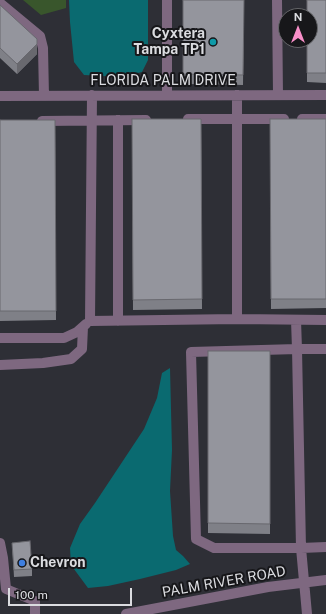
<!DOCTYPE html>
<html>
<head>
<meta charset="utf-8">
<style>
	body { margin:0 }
	#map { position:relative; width:326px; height:614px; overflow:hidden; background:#2e2f36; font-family:"Public Sans",sans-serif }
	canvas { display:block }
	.north { position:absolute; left:278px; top:8px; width:40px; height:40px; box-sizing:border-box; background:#17171a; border:1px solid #656669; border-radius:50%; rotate:0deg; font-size:11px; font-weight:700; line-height:16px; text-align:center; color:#dbdce0 }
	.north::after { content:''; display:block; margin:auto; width:14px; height:18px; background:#f98fc9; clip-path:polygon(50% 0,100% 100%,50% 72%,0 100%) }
	.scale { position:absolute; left:8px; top:588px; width:124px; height:18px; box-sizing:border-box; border:2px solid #dbdce0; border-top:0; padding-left:5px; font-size:12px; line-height:14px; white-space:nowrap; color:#dbdce0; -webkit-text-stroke:3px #17171a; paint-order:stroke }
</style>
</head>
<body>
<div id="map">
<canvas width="326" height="614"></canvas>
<div class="north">N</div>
<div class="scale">100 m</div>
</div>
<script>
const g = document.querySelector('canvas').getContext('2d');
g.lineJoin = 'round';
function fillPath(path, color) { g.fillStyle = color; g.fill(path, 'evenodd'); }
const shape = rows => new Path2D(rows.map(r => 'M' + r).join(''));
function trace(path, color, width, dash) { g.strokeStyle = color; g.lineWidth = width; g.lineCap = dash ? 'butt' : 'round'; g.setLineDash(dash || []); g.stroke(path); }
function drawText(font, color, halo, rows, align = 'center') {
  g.font = font + ' "Public Sans",sans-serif'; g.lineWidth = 4; g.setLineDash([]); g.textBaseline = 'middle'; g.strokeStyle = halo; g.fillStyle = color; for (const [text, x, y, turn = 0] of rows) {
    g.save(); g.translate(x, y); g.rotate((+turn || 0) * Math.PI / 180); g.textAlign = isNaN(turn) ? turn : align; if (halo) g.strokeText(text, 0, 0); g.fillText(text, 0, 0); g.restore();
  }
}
const green = shape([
	[23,0,66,0,66,8,41,15]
]);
const water = shape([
	[69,0,148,0,148,60,142,72,121,77,84,75,74,62,70,22],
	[170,368,172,450,170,491,173,536,176,550,183,556,190,564,176,570,140,579,108,586,88,588,71,565,70,548,80,524,95,503,144,429,157,398,162,373]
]);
const minor = shape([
	[167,0,167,95],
	[277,0,278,95],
	[0,3,40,36,43,48,44,96],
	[92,95,90,321,237,319,326,320],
	[237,95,237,119,284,119],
	[0,96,326,95],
	[188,119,237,119,237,319],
	[302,119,326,119],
	[118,120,118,321],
	[42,121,146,120],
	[296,320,297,349,326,349],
	[0,338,64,338,77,332,86,324],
	[0,365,43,363,71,359,82,349,83,327],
	[0,543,3,558,6,589,35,601,35,614],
	[126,614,268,587,326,580],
	[307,614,301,548,297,349,191,352,196,539,214,548,301,548,326,547]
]);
const wall = shape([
	[183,0,244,0,243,85,183,84],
	[326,0,326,83,307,82,307,40],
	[0,5,37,54,17,74,0,58],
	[132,119,201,119,202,309,133,310],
	[270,119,326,119,326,308,271,309],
	[0,120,55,120,56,320,0,321],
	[208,351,270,351,270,534,208,533],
	[12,543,32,569,32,576,14,577]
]);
const shadedWall = shape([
	[37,44,37,54,17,74,17,64]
]);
const building = shape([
	[183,0,244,0,243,75,183,74,183,0],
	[307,0,326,0,326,73,307,73,307,40,310,40,310,16,307,16,307,0],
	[0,5,37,39,37,44,17,64,0,48,0,5],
	[132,119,201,119,202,299,133,300,132,119],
	[270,119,326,119,326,299,271,299,270,119],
	[0,120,55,120,56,311,0,311,0,120],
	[208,351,270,351,270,524,208,523,208,351],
	[30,541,32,569,14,570,12,543,30,541]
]);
const markers = [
	[213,42,4,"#0f9aa8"],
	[22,563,4,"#3f7fe0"]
];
const poiNames = [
	["Cyxtera",205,34],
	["Tampa TP1",205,50],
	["Chevron",30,563,"left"]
];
const streetNames = [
	["FLORIDA PALM DRIVE",163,81],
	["PALM RIVER ROAD",224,582,-10]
];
fillPath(green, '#39562c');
fillPath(water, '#0a6a70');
trace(minor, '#7e6880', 10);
fillPath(wall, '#7f8087');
fillPath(shadedWall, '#68686e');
fillPath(building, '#94959d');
trace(building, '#68686e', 1);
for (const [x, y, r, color] of markers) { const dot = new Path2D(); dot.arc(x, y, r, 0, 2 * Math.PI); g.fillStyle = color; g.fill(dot); trace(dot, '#17171a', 1.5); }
drawText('bold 14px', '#dbdce0', '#17171a', poiNames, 'right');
drawText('14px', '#dbdce0', '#17171a', streetNames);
</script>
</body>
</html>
